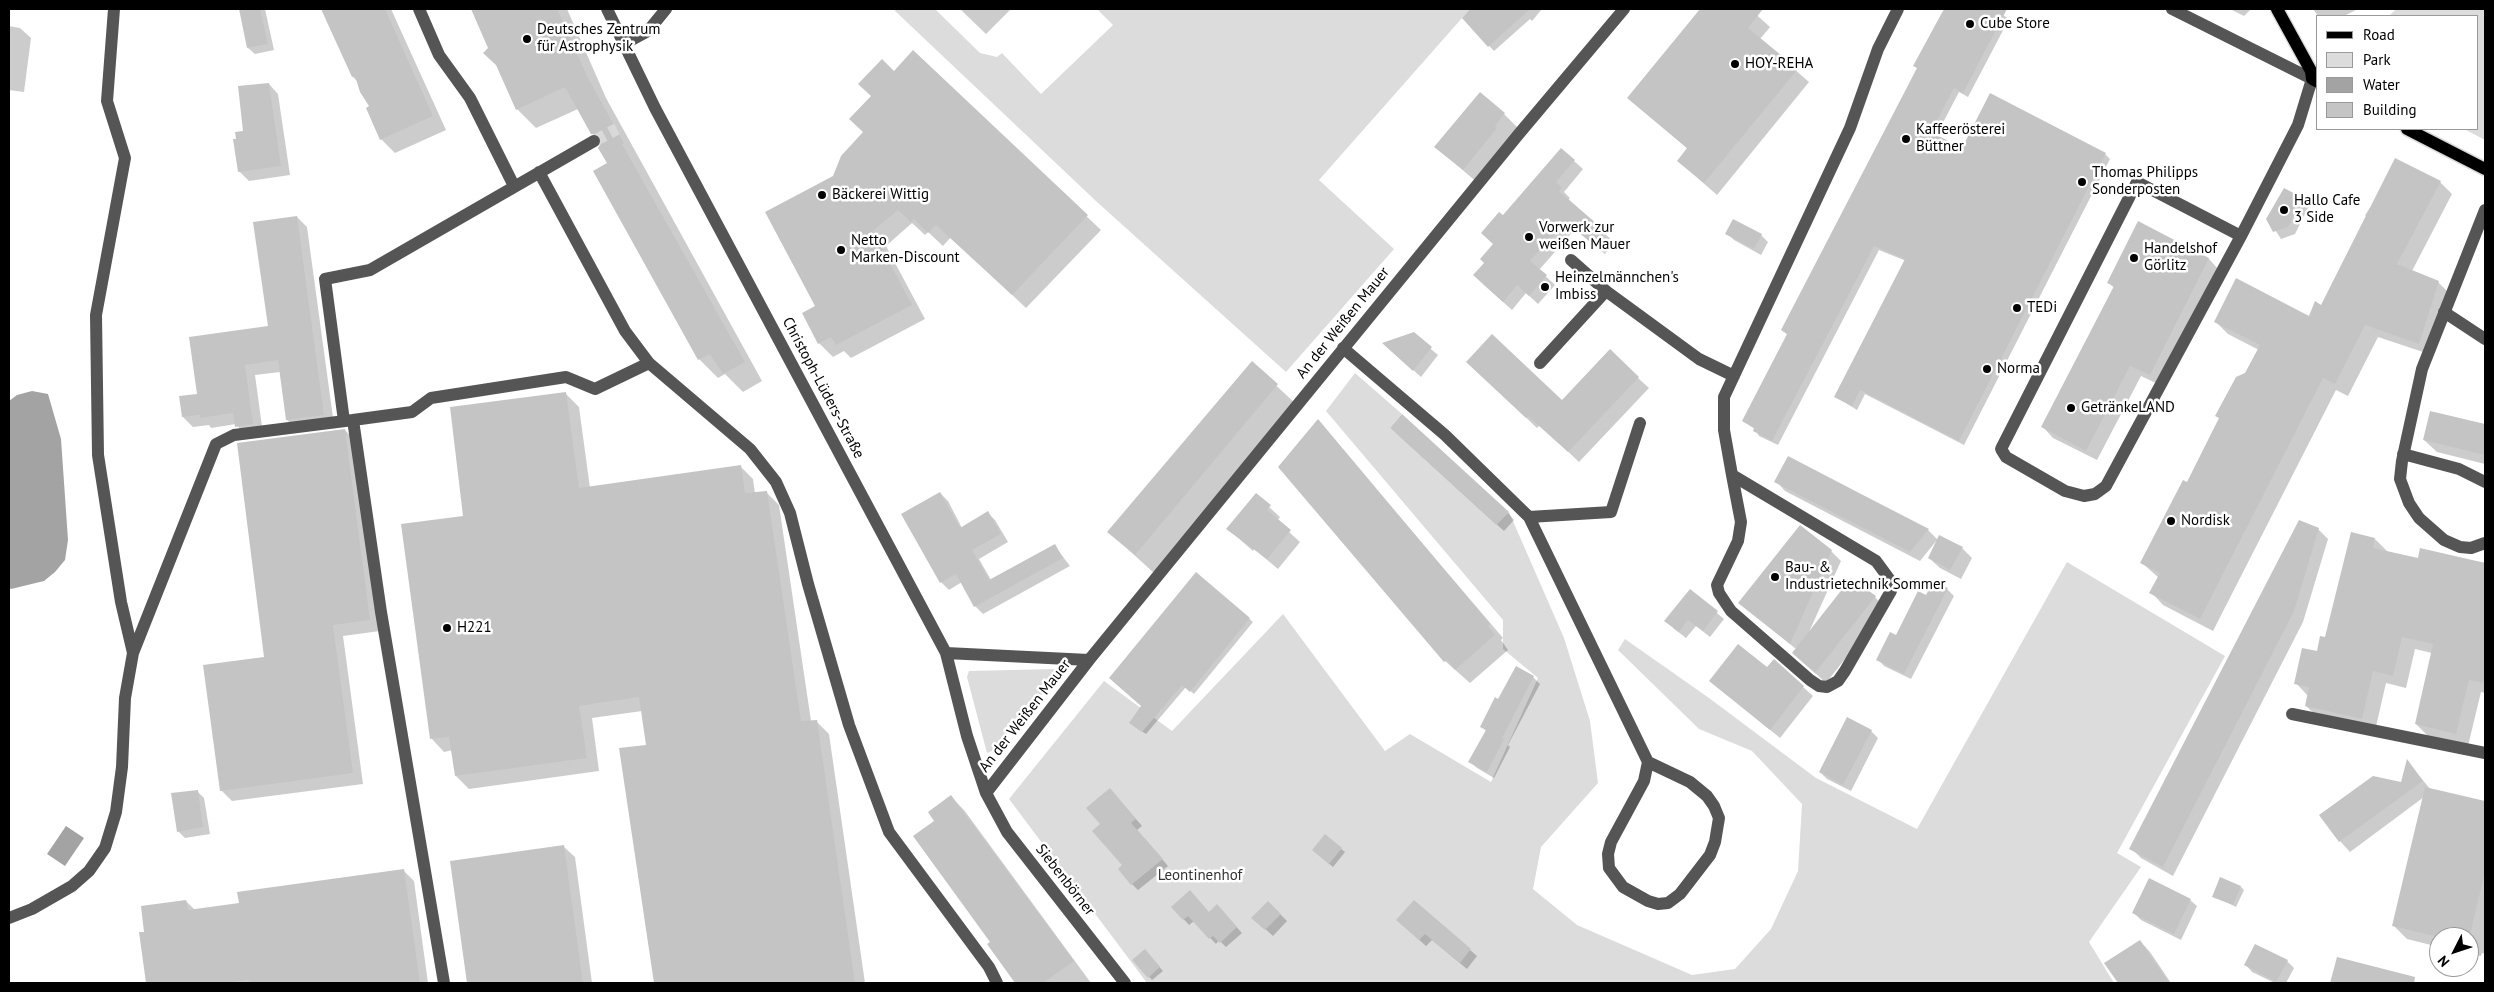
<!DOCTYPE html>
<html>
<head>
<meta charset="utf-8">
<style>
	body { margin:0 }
	#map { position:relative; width:2494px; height:992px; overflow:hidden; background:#fff; font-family:"PT Sans",sans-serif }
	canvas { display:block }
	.frame { position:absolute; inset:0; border:10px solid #000; pointer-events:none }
	.legend { position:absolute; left:2316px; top:15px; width:162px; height:115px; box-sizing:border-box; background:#fff; border:1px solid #999; margin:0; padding:6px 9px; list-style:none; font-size:15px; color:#000 }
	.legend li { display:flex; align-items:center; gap:10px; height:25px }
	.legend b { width:25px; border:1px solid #999 }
	.north { position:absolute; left:2429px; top:927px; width:50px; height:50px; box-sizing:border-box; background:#fff; border:1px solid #999; border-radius:50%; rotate:229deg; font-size:14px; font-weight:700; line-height:20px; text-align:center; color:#000 }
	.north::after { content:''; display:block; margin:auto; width:18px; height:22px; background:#000; clip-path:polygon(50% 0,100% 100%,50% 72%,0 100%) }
</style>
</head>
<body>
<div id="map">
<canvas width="2494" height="992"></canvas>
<div class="frame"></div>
<ul class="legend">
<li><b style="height:6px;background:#000"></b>Road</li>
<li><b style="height:14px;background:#dcdcdc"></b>Park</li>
<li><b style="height:14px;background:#a3a3a3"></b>Water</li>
<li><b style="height:14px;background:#c4c4c4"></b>Building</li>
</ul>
<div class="north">N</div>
</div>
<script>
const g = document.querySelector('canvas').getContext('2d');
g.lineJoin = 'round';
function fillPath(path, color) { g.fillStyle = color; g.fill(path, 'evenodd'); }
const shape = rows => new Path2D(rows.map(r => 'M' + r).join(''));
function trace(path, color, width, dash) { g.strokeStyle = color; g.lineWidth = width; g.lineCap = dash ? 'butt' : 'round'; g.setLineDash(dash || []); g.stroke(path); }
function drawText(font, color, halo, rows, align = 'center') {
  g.font = font + ' "PT Sans",sans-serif'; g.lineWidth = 5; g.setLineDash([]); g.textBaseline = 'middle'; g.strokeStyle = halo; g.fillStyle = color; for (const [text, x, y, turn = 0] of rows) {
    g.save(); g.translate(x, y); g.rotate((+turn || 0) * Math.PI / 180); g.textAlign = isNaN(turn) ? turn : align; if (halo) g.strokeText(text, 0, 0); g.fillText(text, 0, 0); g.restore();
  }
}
const green = shape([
	[893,9,935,9,980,53,997,57,1002,53,1041,94,1113,25,1097,9,1470,9,1319,180,1394,249,1286,372,1097,202],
	[2396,9,2485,9,2485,140,2464,129,2478,129,2478,16,2389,16],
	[1355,373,1402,414,1390,428,1496,525,1509,512,1564,638,1590,721,1598,783,1541,847,1533,889,1577,925,1692,975,1735,969,1771,929,1798,871,1802,804,1752,751,1699,729,1618,650,1625,639,1709,698,1816,778,1917,829,2067,562,2225,656,2117,853,2141,867,2089,942,2114,983,1147,983,1009,799,1104,681,1172,731,1283,614,1385,751,1410,734,1491,782,1538,678,1503,649,1503,620,1326,411],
	[1055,669,1057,677,992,751,987,753,967,677,969,671]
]);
const water = shape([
	[32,391,48,394,61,439,68,540,65,560,55,572,44,581,11,589,9,588,9,401,17,395],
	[66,826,84,838,65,866,47,854]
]);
const shadow = shape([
	[240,9,265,9,274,50,255,54,248,48],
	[323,9,391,9,446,130,395,153,381,139,371,107,358,82,353,77],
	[472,9,567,9,606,98,762,381,743,392,725,374,718,378,699,359,609,164,602,144,592,133,578,109,536,128,517,109],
	[960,9,1011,9,986,34],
	[1472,9,1542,9,1532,21,1530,19,1494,51,1463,18],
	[1702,9,1750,9,1770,27,1760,39,1809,82,1717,195,1678,161,1688,149,1628,98],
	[1945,9,1994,9,2009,19,1968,97,1959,92,1936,136,1963,150,2105,154,2110,159,1964,445,1865,394,1857,410,1836,397,1906,261,1879,250,1778,445,1759,436,1755,429,1743,421,1788,335,1782,330,1918,69,1915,66],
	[2230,9,2251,9,2244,16],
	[2313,9,2358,9,2344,16,2318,16],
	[9,26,20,28,31,38,24,92,9,90],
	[914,52,1101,230,1026,308,951,237,943,246,928,232,925,235,912,223,886,246,925,319,851,358,844,351,833,357,819,343,803,313,816,307,834,177,864,133,894,73],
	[269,84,278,94,290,175,249,181,239,171,244,132],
	[1504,114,1520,130,1480,185,1436,147],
	[1574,161,1583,169,1564,192,1570,198,1568,200,1614,242,1605,254,1575,229,1539,270,1555,285,1538,304,1526,293,1512,310,1483,284,1485,263,1494,244,1503,217],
	[2440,182,2452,194,2412,271,2438,282,2451,295,2432,355,2378,337,2348,396,2336,390,2213,631,2163,605,2151,592,2159,578,2142,563,2187,484,2220,419,2217,416,2246,374,2259,350,2228,334,2215,321,2309,317,2322,306,2368,218,2365,215,2377,198],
	[2302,199,2309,206,2295,234,2281,239,2268,219],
	[297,217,307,227,334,425,298,430,287,420,280,372,255,375,263,434,246,436,236,424,211,428,209,425,193,427,183,417,198,395,269,327],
	[2138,223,2209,259,2219,270,2160,385,2141,376,2097,460,2053,438,2043,427,2114,288,2108,282],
	[1727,233,1761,235,1768,242,1761,255,1734,240],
	[1413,334,1438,355,1421,377,1390,349],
	[1252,363,1297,405,1155,574,1109,532],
	[1478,372,1562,402,1638,378,1649,388,1579,462,1540,425,1537,428],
	[566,394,579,407,590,488,740,466,753,479,755,494,766,492,779,505,811,721,816,721,829,734,865,983,656,983,621,749,647,746,642,711,592,718,599,771,469,789,456,776,453,750,444,752,432,739,464,517],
	[2431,412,2485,425,2485,464,2437,452,2424,440],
	[1318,421,1503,638,1501,640,1508,650,1470,683,1445,661,1280,467],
	[345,430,355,441,380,631,343,636,363,784,232,801,221,790],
	[1398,435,1508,513,1514,520,1504,531],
	[1788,458,1928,530,1938,540,1962,548,1972,558,1961,579,1940,568,1929,558,1937,540,1920,561,1785,491,1776,481],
	[940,493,948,501,962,528,988,513,995,520,1008,542,979,559,991,580,1054,545,1070,566,983,614,975,606,962,582,949,590,941,582],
	[1256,495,1280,517,1277,521,1300,542,1278,569,1254,549,1253,551,1228,529],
	[2318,529,2328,539,2303,622,2173,876,2141,858,2131,848],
	[2375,539,2388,552,2419,560,2421,550,2485,563,2485,693,2481,692,2468,746,2429,737,2416,724,2432,653,2415,649,2406,688,2386,683,2375,731,2319,718,2306,706,2308,696,2296,683,2326,639],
	[1831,551,1841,561,1809,632,1875,597,1885,608,1826,683,1793,653,1796,649,1740,603],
	[1196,573,1253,622,1194,694,1186,687,1146,734,1134,726],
	[1947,589,1954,596,1911,679,1884,666,1878,659,1927,596],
	[1690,590,1724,619,1710,637,1696,626,1686,638,1673,628],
	[1774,661,1813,696,1780,738,1711,681,1767,669],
	[1533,677,1540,684,1508,745,1510,747,1494,778,1477,768,1470,762,1486,731,1482,726,1499,701],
	[1871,731,1878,738,1851,791,1827,779,1820,772],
	[2407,761,2431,790,2485,803,2485,954,2482,953,2481,956,2469,954,2469,937,2439,937,2439,947,2407,939,2394,926,2424,797,2350,852,2340,841,2402,784],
	[197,791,204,798,210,834,185,838,178,831],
	[1116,796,1142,826,1137,830,1168,866,1138,890,1132,884,1102,824],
	[951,797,964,810,1091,983,1016,983,988,945,991,942,936,821],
	[1325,836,1345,852,1333,867,1316,853],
	[564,847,575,857,592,983,468,983,451,862],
	[403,870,414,881,428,983,147,983,140,934,145,933,186,901,195,910,240,904],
	[2241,887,2244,890,2236,907,2214,896],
	[2190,900,2197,906,2181,940,2141,920,2134,913],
	[1268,902,1287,921,1273,936,1260,924],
	[1173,907,1209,913,1222,911,1242,933,1226,947,1219,940,1216,944,1194,921,1189,925],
	[1405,927,1470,950,1477,956,1467,969,1432,940,1426,946],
	[2140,941,2150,952,2171,983,2119,983,2106,963],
	[1148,954,1163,971,1152,980,1134,960],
	[2338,959,2404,976,2412,983,2331,983],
	[2287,961,2294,968,2286,983,2275,983,2252,972,2246,965]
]);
const building = shape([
	[239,9,260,9,268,44,247,48],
	[321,9,385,9,433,116,380,140,366,108,369,106,360,92,355,76,352,77],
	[471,9,557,9,588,78,624,143,622,144,745,362,723,374,710,354,698,360,593,171,607,163,598,148,602,142,601,137,598,134,591,134,565,87,516,110,496,65,483,53,488,48],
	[1470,9,1530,9,1488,47,1462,18],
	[1700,9,1763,9,1748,28,1798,69,1704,183,1677,161,1687,148,1627,98],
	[1944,9,2007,9,1963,93,1954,88,1931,132,1962,148,1990,93,2106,153,1959,441,1860,390,1852,406,1834,397,1905,259,1874,246,1772,441,1753,431,1754,428,1742,421,1787,334,1781,330,1917,68,1913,66],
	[913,50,1088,215,1012,295,936,225,928,233,914,219,911,222,898,210,873,231,912,305,836,345,831,337,818,344,802,313,815,306,765,212,833,176,841,156,863,132,849,119,871,96,858,84,882,59,894,71],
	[269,83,281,166,238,172,233,139,236,139,235,132,243,131,238,86],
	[1480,92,1505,113,1495,126,1497,128,1463,170,1434,147],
	[1561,148,1575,160,1556,182,1562,188,1559,191,1606,232,1595,246,1565,221,1530,261,1547,275,1529,296,1517,285,1503,302,1473,275,1484,263,1480,259,1493,244,1481,233,1499,212,1503,215],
	[2395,158,2441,181,2397,264,2439,281,2419,344,2365,325,2335,384,2323,378,2200,619,2149,593,2160,573,2140,563,2183,480,2187,482,2219,418,2215,416,2236,377,2245,373,2260,345,2214,322,2236,278,2309,316,2315,301,2321,305],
	[2284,188,2303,198,2288,227,2273,232,2266,219],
	[297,216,324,415,286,420,278,360,245,365,253,424,235,427,233,413,200,418,200,415,182,417,179,396,197,394,189,337,268,326,253,222],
	[1733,219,1762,234,1754,249,1725,234],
	[2138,221,2209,258,2150,375,2130,366,2086,451,2041,427,2114,286,2107,283],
	[1414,332,1432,347,1413,371,1382,343],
	[1492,334,1562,400,1610,349,1639,377,1568,452,1528,416,1526,418,1466,362],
	[1252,361,1278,384,1135,555,1107,532],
	[566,392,579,488,741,465,745,493,767,491,801,721,817,720,855,983,654,983,619,748,646,745,639,697,579,706,587,758,455,776,449,737,430,739,401,524,463,516,450,407],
	[2430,411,2485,424,2485,455,2423,440],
	[1402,414,1509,512,1496,525,1390,428],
	[1318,419,1490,624,1488,626,1495,635,1455,670,1447,660,1444,662,1278,467],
	[345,429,370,620,333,625,353,773,220,791,203,665,264,657,237,443],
	[1788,456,1861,494,1929,529,1910,552,1774,482],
	[940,492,960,528,988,511,1001,534,972,550,989,580,1055,544,1063,558,974,607,956,574,940,583,901,514],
	[1256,493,1271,505,1267,510,1291,530,1267,559,1226,529],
	[2299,520,2319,528,2294,611,2163,867,2129,849],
	[1800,525,1832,550,1790,644,1738,603],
	[2351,532,2375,538,2373,548,2418,558,2420,548,2485,563,2485,674,2483,683,2469,680,2456,734,2415,724,2433,644,2402,637,2393,676,2373,671,2362,719,2305,706,2309,687,2294,684,2302,648,2317,651,2320,636,2325,637],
	[1939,535,1963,547,1950,570,1928,558],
	[1196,572,1250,618,1190,692,1182,685,1142,732,1129,723,1141,706,1109,678],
	[1851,578,1876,596,1815,673,1792,653],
	[1933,581,1948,588,1904,674,1876,660,1890,632,1896,635,1918,591,1926,595],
	[1690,589,1718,611,1703,631,1688,620,1679,632,1664,621],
	[1738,644,1767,667,1774,659,1804,686,1770,730,1709,681],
	[1516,666,1534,676,1502,738,1504,739,1487,772,1468,762,1486,730,1480,727,1495,697,1498,699],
	[1847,717,1872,730,1843,785,1819,772],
	[2407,759,2423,781,2339,842,2319,815,2373,776,2401,782],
	[2425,787,2485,801,2485,872,2469,939,2469,937,2439,937,2392,926],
	[1110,788,1136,819,1131,823,1163,859,1131,885,1118,869,1122,865,1092,831,1100,824,1086,808],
	[198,790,203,827,177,832,171,793],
	[951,795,1074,961,1043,983,1015,983,987,944,990,942,913,836,934,821,928,812],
	[1325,834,1342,848,1329,864,1312,850],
	[564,845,583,983,467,983,450,861],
	[404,869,420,983,249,983,249,980,223,983,146,983,139,932,144,932,141,906,186,900,188,910,239,903,237,892],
	[2220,877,2241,886,2233,905,2212,897],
	[2149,878,2191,899,2174,934,2132,913],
	[1190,890,1209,912,1217,904,1237,927,1220,943,1213,936,1209,939,1188,916,1183,920,1171,907],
	[1414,900,1471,949,1460,963,1425,934,1419,940,1396,920],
	[1268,901,1281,914,1265,930,1251,918],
	[2140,940,2169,983,2118,983,2104,963],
	[2255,944,2288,960,2276,982,2244,965],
	[1145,949,1160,967,1148,978,1132,960],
	[2337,957,2415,977,2414,983,2330,983]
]);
const minorTunnel = shape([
	[594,141,617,129]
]);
const minor = shape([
	[114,9,107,101,125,158,96,315,98,455,121,602,133,653],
	[419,9,439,55,470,98,514,186],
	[607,9,655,108,946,653,967,736,986,793,1007,832,1125,983],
	[2172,9,2312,79,2298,125,2241,236,2106,486,2095,494,2084,496,2065,491,2006,457,2001,449,2137,182,2241,236],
	[624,44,648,31,666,9],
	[2485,210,2422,369,2402,461,2400,479,2409,503,2419,518,2444,540,2460,547,2471,548,2485,543],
	[1571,260,1606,291,1699,359,1734,376],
	[2444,312,2485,339],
	[1343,348,1445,435,1529,517,1648,762,1644,781,1611,842,1608,854,1609,868,1623,887,1648,901,1658,904,1668,903,1680,894,1710,855,1715,842,1719,818,1714,806,1707,796,1690,782,1648,762],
	[649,363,750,449,776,482,790,513,808,584,849,725,889,832,989,967,997,983],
	[1540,363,1606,291],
	[353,420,412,412,431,398,566,377,595,389,649,363,625,331,539,172],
	[344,421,325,279,370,270,594,141],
	[2403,454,2459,469,2485,482],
	[1732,475,1876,561,1890,580,1891,591,1845,671,1838,681,1827,687,1819,686,1810,680,1731,611,1719,593,1717,585,1738,541,1741,522,1732,475,1724,430,1724,397,1850,128,1878,49,1898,9],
	[1529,517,1611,512,1640,423],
	[946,653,1089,660],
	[2292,714,2485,753],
	[986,793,1089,660,1518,135,1624,9],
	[9,918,32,909,72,886,89,871,105,848,116,812,122,767,125,698,133,653,216,444,234,435,353,420,381,612,444,983]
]);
const major = shape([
	[2277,9,2311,71,2312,79,2318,82],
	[2407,129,2485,169]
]);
const markers = [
	[1970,24,5,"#000"],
	[527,39,5,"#000"],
	[1735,64,5,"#000"],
	[1906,139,5,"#000"],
	[2082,182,5,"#000"],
	[822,195,5,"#000"],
	[2284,210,5,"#000"],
	[1529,237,5,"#000"],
	[841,250,5,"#000"],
	[2134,258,5,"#000"],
	[1545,287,5,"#000"],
	[2017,308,5,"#000"],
	[1987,369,5,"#000"],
	[2071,408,5,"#000"],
	[2171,521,5,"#000"],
	[1775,577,5,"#000"],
	[447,628,5,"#000"]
];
const poiNames = [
	["Cube Store",1980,24],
	["Deutsches Zentrum",537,30],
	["für Astrophysik",537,47],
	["HOY-REHA",1745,64],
	["Kaffeerösterei",1916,130],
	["Büttner",1916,147],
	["Thomas Philipps",2092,173],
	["Sonderposten",2092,190],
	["Bäckerei Wittig",832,195],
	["Hallo Cafe",2294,201],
	["3 Side",2294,218],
	["Vorwerk zur",1539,228],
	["weißen Mauer",1539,245],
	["Netto",851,241],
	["Marken-Discount",851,258],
	["Handelshof",2144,249],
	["Görlitz",2144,266],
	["Heinzelmännchen's",1555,278],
	["Imbiss",1555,295],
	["TEDi",2027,308],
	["Norma",1997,369],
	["GetränkeLAND",2081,408],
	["Nordisk",2181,521],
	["Bau- &",1785,568],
	["Industrietechnik Sommer",1785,585],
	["H221",457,628]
];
const streetNames = [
	["An der Weißen Mauer",1343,323,-51],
	["Christoph-Lüders-Straße",823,388,62],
	["An der Weißen Mauer",1025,716,-52],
	["Siebenbörner",1065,880,52]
];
const parkNames = [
	["Leontinenhof",1200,876]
];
fillPath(green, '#dcdcdc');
fillPath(water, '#a3a3a3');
fillPath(shadow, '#0003');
fillPath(building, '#c4c4c4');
trace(minorTunnel, '#d9d9d9', 12, [12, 6]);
trace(major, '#dbdbdb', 15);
trace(minor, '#555', 12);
trace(major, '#000', 12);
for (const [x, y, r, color] of markers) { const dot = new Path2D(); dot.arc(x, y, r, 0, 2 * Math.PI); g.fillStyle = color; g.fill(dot); trace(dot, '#fff', 2); }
drawText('15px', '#000', '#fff', poiNames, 'left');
drawText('15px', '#000', '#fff', streetNames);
drawText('15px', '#333', '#fff', parkNames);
</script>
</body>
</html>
